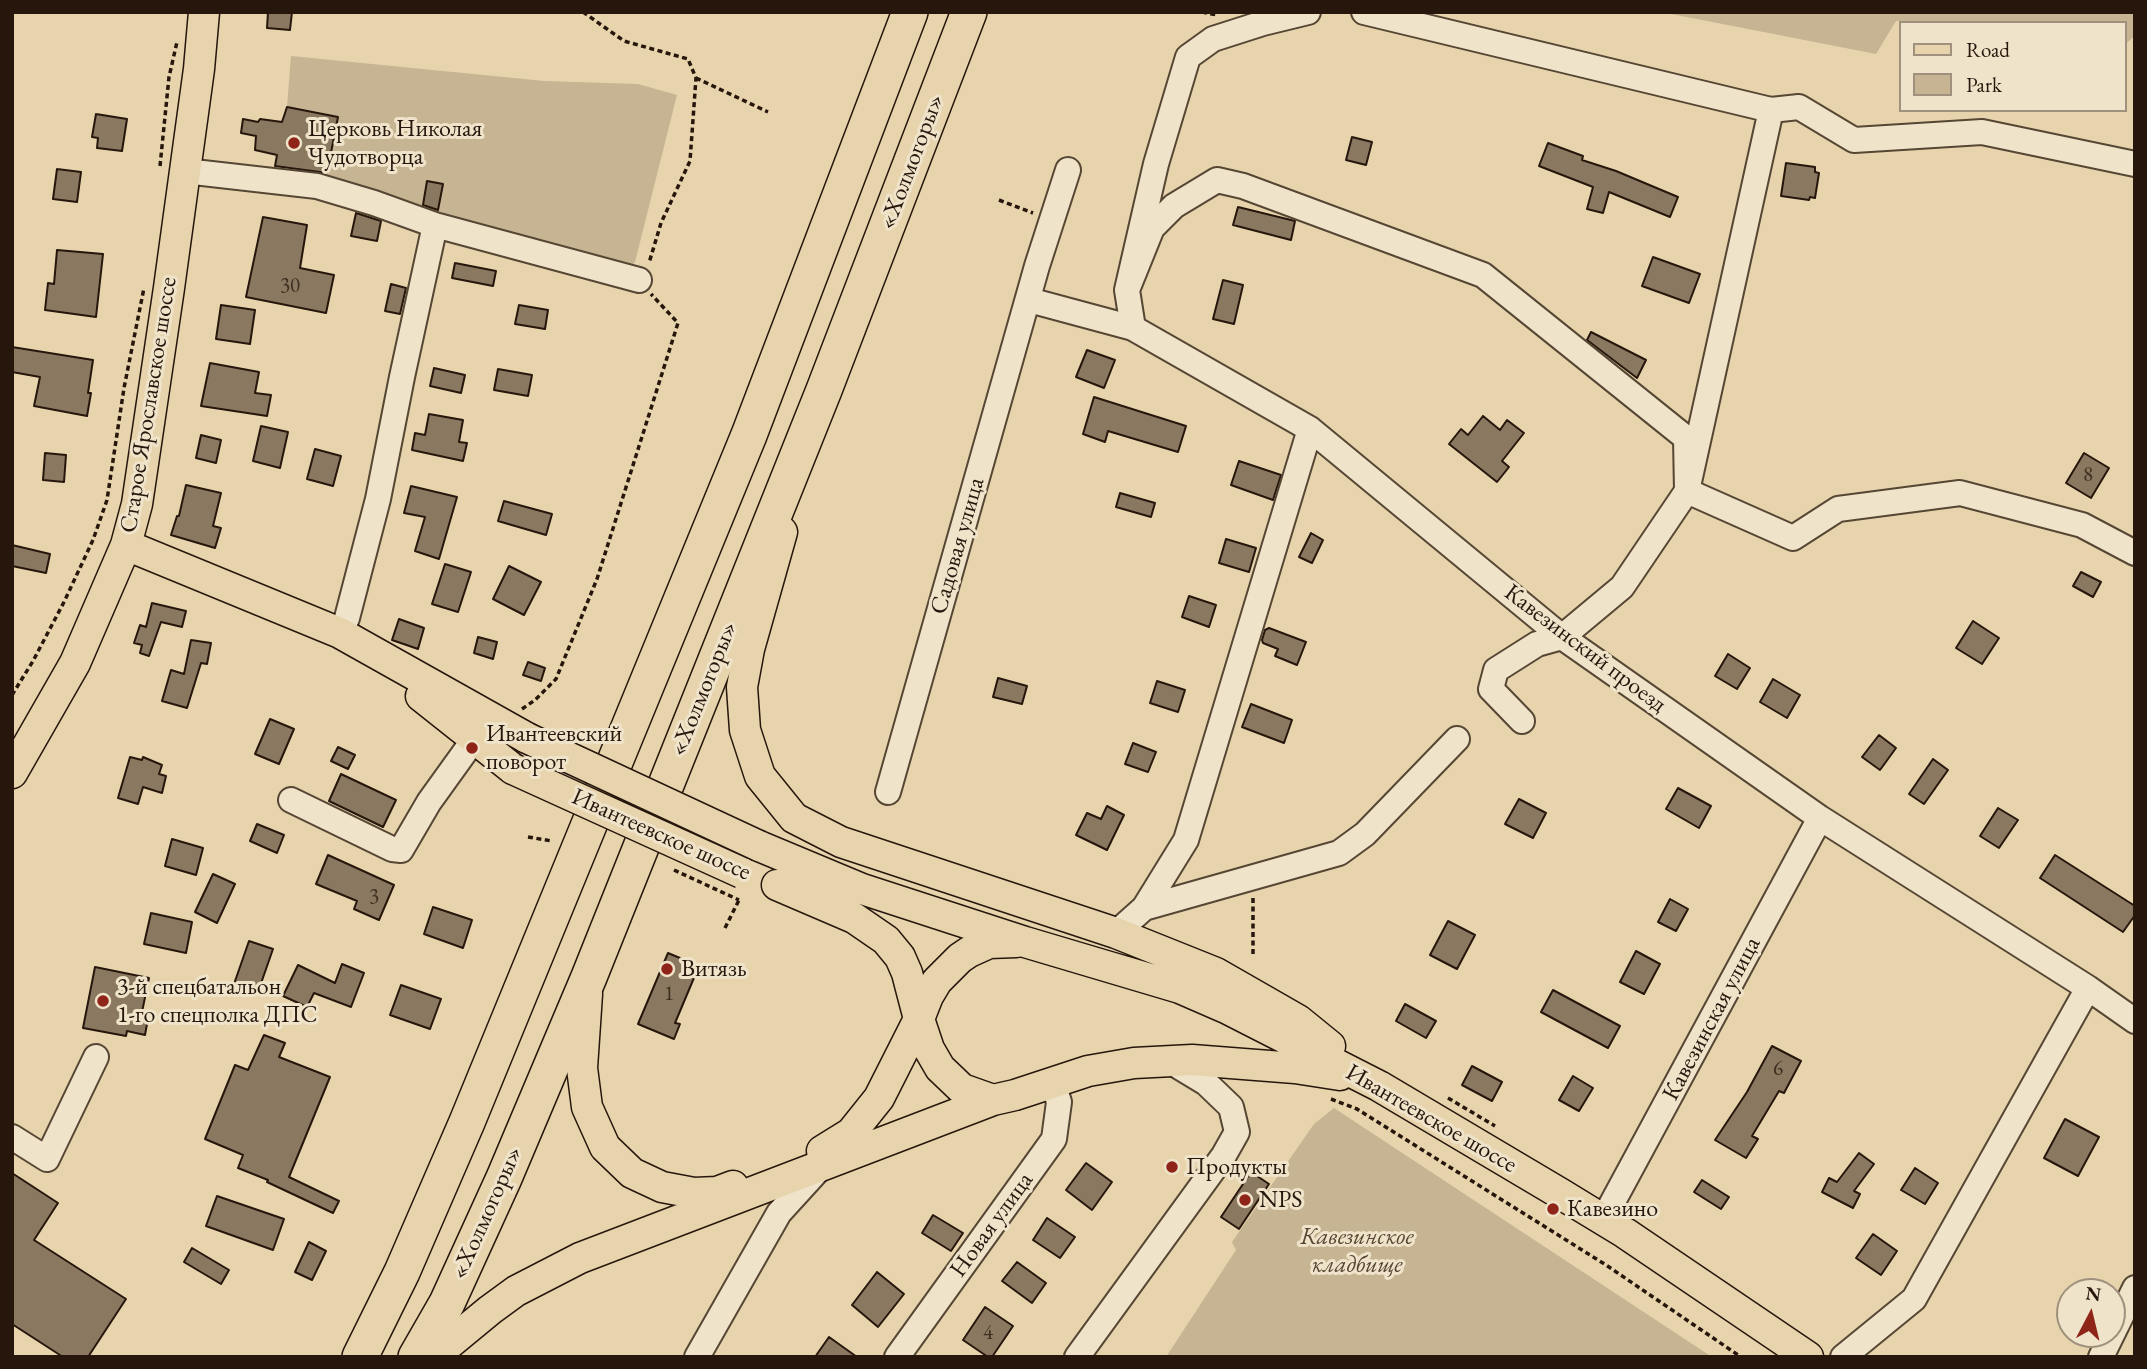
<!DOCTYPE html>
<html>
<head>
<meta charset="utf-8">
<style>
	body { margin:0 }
	#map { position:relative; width:2147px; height:1369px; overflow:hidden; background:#e7d4ad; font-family:"EB Garamond",serif }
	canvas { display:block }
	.frame { position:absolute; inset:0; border:14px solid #26160c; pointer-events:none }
	.legend { position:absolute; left:1899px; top:21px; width:228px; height:91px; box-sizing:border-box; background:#efe3ca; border:2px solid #9f917e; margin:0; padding:9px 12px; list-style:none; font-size:21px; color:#26160c }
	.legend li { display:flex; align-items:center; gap:14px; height:35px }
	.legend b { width:35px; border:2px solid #9f917e }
	.north { position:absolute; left:2056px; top:1278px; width:70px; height:70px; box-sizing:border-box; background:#efe3ca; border:2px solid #9f917e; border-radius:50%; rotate:7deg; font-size:19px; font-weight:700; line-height:28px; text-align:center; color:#26160c }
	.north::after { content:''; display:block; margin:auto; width:24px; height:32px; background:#8f2418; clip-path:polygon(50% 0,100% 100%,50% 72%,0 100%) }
</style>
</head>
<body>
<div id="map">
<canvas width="2147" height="1369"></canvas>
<div class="frame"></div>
<ul class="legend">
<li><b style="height:9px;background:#e7d4ad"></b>Road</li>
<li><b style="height:19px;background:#c6b492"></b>Park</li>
</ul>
<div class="north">N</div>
</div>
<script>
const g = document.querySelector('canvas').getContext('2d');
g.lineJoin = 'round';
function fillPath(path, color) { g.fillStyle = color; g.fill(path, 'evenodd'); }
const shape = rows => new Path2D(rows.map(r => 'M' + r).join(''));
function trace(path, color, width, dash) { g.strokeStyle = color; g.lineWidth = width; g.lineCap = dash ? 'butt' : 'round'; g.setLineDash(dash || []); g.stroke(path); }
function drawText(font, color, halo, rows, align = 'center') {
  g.font = font + ' "EB Garamond",serif'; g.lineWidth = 6; g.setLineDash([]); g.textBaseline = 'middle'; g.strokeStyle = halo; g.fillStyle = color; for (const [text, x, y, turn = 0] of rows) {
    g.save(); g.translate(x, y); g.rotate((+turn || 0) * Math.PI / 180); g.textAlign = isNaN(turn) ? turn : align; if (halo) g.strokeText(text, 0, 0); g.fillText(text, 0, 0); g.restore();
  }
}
const green = shape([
	[1661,12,2135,12,2135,36,2124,45,2124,23,1896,21,1876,54],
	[291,56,544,81,638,84,677,95,635,262,630,267,467,223,326,178,338,117,287,107],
	[1334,1108,1712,1357,1166,1357,1236,1250,1232,1242,1314,1124]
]);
const building = shape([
	[268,12,292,12,290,30,267,28,268,12],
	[287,107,338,117,327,173,275,166,277,155,255,150,256,136,241,133,243,119,258,122,260,119,282,122,287,107],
	[96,114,127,119,122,151,97,148,98,138,92,137,96,114],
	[1352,137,1372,142,1366,165,1346,160,1352,137],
	[1548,143,1583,156,1582,160,1616,171,1678,197,1670,217,1609,192,1603,213,1587,209,1593,187,1539,166,1548,143],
	[1786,163,1815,167,1815,172,1819,173,1815,198,1810,197,1809,200,1781,196,1786,163],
	[57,169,81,172,77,202,53,199,57,169],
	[427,181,443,184,438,210,423,205,427,181],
	[1238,207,1295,221,1291,240,1233,225,1238,207],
	[356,213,381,221,377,241,351,236,356,213],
	[263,217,307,225,300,268,334,275,326,313,246,297,263,217],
	[57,250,103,254,96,317,45,310,48,283,54,284,57,250],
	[1653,257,1700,274,1689,303,1642,286,1653,257],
	[455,263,496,271,493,286,452,278,455,263],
	[1223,280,1243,285,1234,324,1213,319,1223,280],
	[391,284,406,288,400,314,385,311,391,284],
	[221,305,255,310,250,344,216,339,221,305],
	[519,305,548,310,545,329,515,324,519,305],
	[1591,332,1646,360,1637,378,1587,340,1591,332],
	[12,347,93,360,88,393,91,393,87,416,34,406,40,377,12,372,12,347],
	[1087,350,1115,360,1104,388,1076,377,1087,350],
	[210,363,259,372,255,393,271,395,267,416,201,406,210,363],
	[434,368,465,375,461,393,430,386,434,368],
	[498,369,532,375,528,396,494,390,498,369],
	[1094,397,1186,426,1178,452,1108,431,1105,442,1083,434,1094,397],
	[429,414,463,420,459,442,467,443,463,461,412,450,415,433,425,435,429,414],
	[1483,416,1500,430,1507,420,1524,433,1502,461,1509,467,1497,482,1449,444,1461,429,1468,435,1483,416],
	[261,426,288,432,280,468,253,461,261,426],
	[201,435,221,440,216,463,196,458,201,435],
	[315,449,341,456,333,486,307,479,315,449],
	[45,453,66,455,64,482,43,480,45,453],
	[2084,453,2109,468,2091,498,2066,483,2084,453],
	[1239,461,1281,475,1273,500,1231,485,1239,461],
	[186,485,221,493,213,526,221,528,215,548,171,535,177,516,179,516,186,485],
	[411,486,457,497,439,559,415,551,425,517,404,513,411,486],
	[1120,493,1155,503,1151,517,1116,507,1120,493],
	[504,501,552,514,546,535,498,521,504,501],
	[1311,533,1323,540,1312,563,1299,557,1311,533],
	[1226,539,1256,548,1249,572,1219,563,1226,539],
	[12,545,50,554,46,573,12,566,12,545],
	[445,564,471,572,458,612,432,604,445,564],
	[509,566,541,582,524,615,493,599,509,566],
	[2081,572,2101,582,2093,597,2073,586,2081,572],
	[1189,596,1216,605,1209,627,1182,617,1189,596],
	[152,603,186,611,182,627,161,622,149,656,140,653,142,645,134,643,140,625,146,627,152,603],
	[399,619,424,628,418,649,392,640,399,619],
	[1973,621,1999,638,1982,664,1956,648,1973,621],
	[1269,628,1306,642,1297,665,1275,656,1278,649,1263,643,1262,640,1265,630,1269,628],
	[478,637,497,642,493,659,474,653,478,637],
	[191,640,211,643,207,664,201,663,187,708,162,701,171,670,184,674,191,640],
	[1728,654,1750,668,1737,689,1715,676,1728,654],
	[528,662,545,668,541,681,523,675,528,662],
	[998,678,1027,686,1022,704,993,697,998,678],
	[1773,679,1800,695,1787,718,1760,702,1773,679],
	[1157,681,1185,690,1178,712,1150,703,1157,681],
	[1251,704,1292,720,1284,743,1242,727,1251,704],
	[270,719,294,729,279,764,255,754,270,719],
	[1879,735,1896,748,1880,770,1862,757,1879,735],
	[1133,743,1156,752,1148,772,1125,764,1133,743],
	[338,747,355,755,348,769,331,761,338,747],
	[130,757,142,760,143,757,162,765,159,774,166,776,162,793,143,787,138,804,118,798,130,757],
	[1933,759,1948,770,1924,804,1909,794,1933,759],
	[341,774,396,800,383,827,329,801,341,774],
	[1678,788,1711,806,1699,828,1666,809,1678,788],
	[1519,799,1546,813,1533,838,1505,824,1519,799],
	[1107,806,1124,815,1107,850,1076,835,1087,813,1101,819,1107,806],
	[1998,808,2018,820,1999,848,1980,836,1998,808],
	[257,824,284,835,277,853,250,841,257,824],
	[172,839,203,848,196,875,165,866,172,839],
	[328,855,394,885,379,920,354,909,357,901,316,884,328,855],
	[2055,855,2135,906,2135,915,2123,932,2040,878,2055,855],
	[213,874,235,884,217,923,195,912,213,874],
	[1670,899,1688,909,1676,931,1658,922,1670,899],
	[433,907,472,920,463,948,424,934,433,907],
	[151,913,192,922,186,953,144,944,151,913],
	[1448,921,1475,935,1457,969,1430,955,1448,921],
	[249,941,273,949,258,992,234,984,249,941],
	[1636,951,1660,964,1644,994,1620,982,1636,951],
	[668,953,699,966,675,1023,680,1024,674,1039,638,1024,668,953],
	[342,964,364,973,351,1007,314,993,307,1007,283,996,298,965,335,983,342,964],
	[95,967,149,978,142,1012,149,1013,145,1035,127,1031,126,1036,83,1028,95,967],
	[401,985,441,999,430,1029,390,1015,401,985],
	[1553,990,1620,1026,1608,1048,1541,1012,1553,990],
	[1405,1004,1436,1021,1426,1038,1396,1021,1405,1004],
	[264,1035,285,1043,279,1057,330,1077,289,1177,339,1201,333,1213,267,1182,268,1180,238,1168,243,1155,205,1139,235,1065,248,1070,264,1035],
	[1772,1046,1801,1061,1784,1093,1779,1091,1752,1136,1758,1139,1746,1158,1715,1140,1747,1092,1772,1046],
	[1472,1066,1502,1082,1492,1101,1462,1085,1472,1066],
	[1573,1076,1593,1088,1579,1111,1559,1100,1573,1076],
	[2065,1119,2099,1137,2078,1176,2044,1158,2065,1119],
	[1859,1153,1874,1164,1854,1191,1860,1194,1853,1208,1822,1192,1829,1178,1837,1182,1859,1153],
	[1086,1163,1112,1182,1092,1210,1066,1190,1086,1163],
	[1915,1168,1938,1183,1925,1204,1901,1190,1915,1168],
	[1251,1172,1269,1184,1239,1229,1221,1217,1251,1172],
	[12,1173,58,1203,34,1240,126,1299,88,1357,63,1357,12,1324,12,1173],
	[1702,1180,1729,1197,1721,1209,1694,1192,1702,1180],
	[217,1196,284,1219,273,1250,206,1226,217,1196],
	[933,1215,963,1233,951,1251,922,1233,933,1215],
	[1047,1218,1075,1237,1060,1258,1033,1240,1047,1218],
	[1873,1234,1897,1251,1881,1275,1856,1258,1873,1234],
	[309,1242,326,1251,312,1280,295,1272,309,1242],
	[192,1248,229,1270,221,1284,184,1262,192,1248],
	[1017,1262,1046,1283,1032,1303,1002,1281,1017,1262],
	[877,1272,904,1294,878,1327,852,1305,877,1272],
	[985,1307,1013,1326,992,1357,988,1357,963,1340,985,1307],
	[829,1337,857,1357,815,1357,829,1337]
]);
const path = shape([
	[583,12,624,41,688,59,696,78,690,161,661,223,649,263],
	[1202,12,1217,15],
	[696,78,768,112],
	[160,166,169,77,177,42],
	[999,200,1033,213],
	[12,695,33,661,64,602,93,540,107,500,124,388,144,288],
	[522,709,535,700,556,679,597,579,678,323,651,294],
	[528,837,552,841],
	[1253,898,1253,954],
	[725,928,739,900],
	[1448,1098,1495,1126],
	[1331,1099,1357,1109,1606,1265,1741,1357]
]);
const minor = shape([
	[1364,12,1771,110,1799,107,1854,140,1982,132,2135,164],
	[185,171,317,186,374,203,435,225],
	[1127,290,1152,228,1174,206,1217,180,1243,186,1483,275,1686,438,1687,491],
	[1029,300,1133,328,1310,429,1562,637,1820,818,2088,988,2135,1021],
	[1133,328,1127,290,1156,164,1188,57,1213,39,1263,23,1308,12],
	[1687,491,1793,538,1838,509,1960,493,2082,525,2135,553],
	[340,633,347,618,378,499,402,377,435,225,639,280],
	[1522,721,1491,689,1496,670,1537,644,1562,637,1622,587,1687,491,1771,110],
	[888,792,1037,266,1068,170],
	[291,800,392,849,401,850,429,802,475,738],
	[1144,908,1186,840,1310,429],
	[1116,933,1144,908,1339,853,1365,834,1457,739],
	[12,1137,47,1159,96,1057],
	[1603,1220,1820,818],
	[697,1357,779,1213,820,1168],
	[897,1357,1054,1139,1059,1102,1053,1083],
	[1077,1357,1224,1155,1237,1132,1231,1107,1206,1083,1168,1060],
	[1843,1357,1914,1299,2088,988],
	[2101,1357,2135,1288]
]);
const major = shape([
	[782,532,749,649,742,687,745,730,760,776,794,818,841,842,1116,933,1216,973,1298,1020,1330,1046],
	[126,545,340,633,527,738],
	[421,696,513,769],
	[12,773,75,663,126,545,137,504,169,288,199,69,204,12],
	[759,846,862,889,1025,942,1180,988,1226,1008,1379,1086,1561,1194,1625,1233,1808,1357],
	[777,885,854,918,886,940,900,957,907,973,919,1019,879,1098,851,1133,822,1151],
	[587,994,582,1068,587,1107,605,1147,632,1173,662,1187,694,1193,717,1192,733,1186],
	[993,1100,962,1089,940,1068,929,1049,919,1019,928,996,937,981,960,958,969,952,989,943,1016,942],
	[433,1357,490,1310,516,1291,580,1258,993,1100,1015,1095,1088,1071,1134,1063,1192,1060,1295,1068,1340,1075]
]);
const highway = shape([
	[360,1357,402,1272,467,1122,749,435,910,12],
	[416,1357,447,1303,504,1178,589,977,824,390,969,12]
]);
const pathBridge = shape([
	[674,870,739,900]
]);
const majorBridge = shape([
	[527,738,759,846],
	[513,769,742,873]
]);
const markers = [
	[294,143,7,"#8f2418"],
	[472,748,7,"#8f2418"],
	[667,969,7,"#8f2418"],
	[103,1001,7,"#8f2418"],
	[1172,1167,7,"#8f2418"],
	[1245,1200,7,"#8f2418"],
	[1553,1209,7,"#8f2418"]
];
const numberNames = [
	["30",290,286],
	["8",2088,475],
	["3",374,897],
	["1",669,994],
	["6",1778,1069],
	["4",988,1333]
];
const poiNames = [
	["Церковь Николая",308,129],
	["Чудотворца",308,157],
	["Ивантеевский",486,734],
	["поворот",486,762],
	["Витязь",681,969],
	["3-й спецбатальон",117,987],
	["1-го спецполка ДПС",117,1015],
	["Продукты",1186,1167],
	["NPS",1259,1200],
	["Кавезино",1567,1209]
];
const streetNames = [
	["«Холмогоры»",912,162,-69],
	["Старое Ярославское шоссе",149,405,-81],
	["Садовая улица",958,546,-74],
	["Кавезинский проезд",1585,649,37],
	["«Холмогоры»",704,689,-68],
	["Ивантеевское шоссе",661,835,24],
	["Кавезинская улица",1712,1019,-62],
	["Ивантеевское шоссе",1431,1119,30],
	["«Холмогоры»",487,1213,-66],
	["Новая улица",992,1225,-54]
];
const parkNames = [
	["Кавезинское",1357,1237],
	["кладбище",1357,1265]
];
fillPath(green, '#c6b492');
fillPath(building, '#8a7960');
trace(building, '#26160c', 2);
trace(minor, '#564634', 28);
trace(major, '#26160c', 33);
trace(highway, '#26160c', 38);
trace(path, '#26160c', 3.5, [5, 3.5]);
trace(minor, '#efe3ca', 24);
trace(major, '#e7d4ad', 30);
trace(highway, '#e7d4ad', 35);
trace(majorBridge, '#26160c', 33, []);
trace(pathBridge, '#26160c', 3.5, [5, 3.5]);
trace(majorBridge, '#e7d4ad', 30);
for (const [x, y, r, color] of markers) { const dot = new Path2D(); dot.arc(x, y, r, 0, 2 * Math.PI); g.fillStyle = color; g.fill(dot); trace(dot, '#efe3ca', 2.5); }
drawText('21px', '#3f2f21', null, numberNames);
drawText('24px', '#26160c', '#efe3ca', poiNames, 'left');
drawText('24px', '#26160c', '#efe3ca', streetNames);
drawText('italic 24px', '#564534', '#efe3ca', parkNames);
</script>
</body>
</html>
